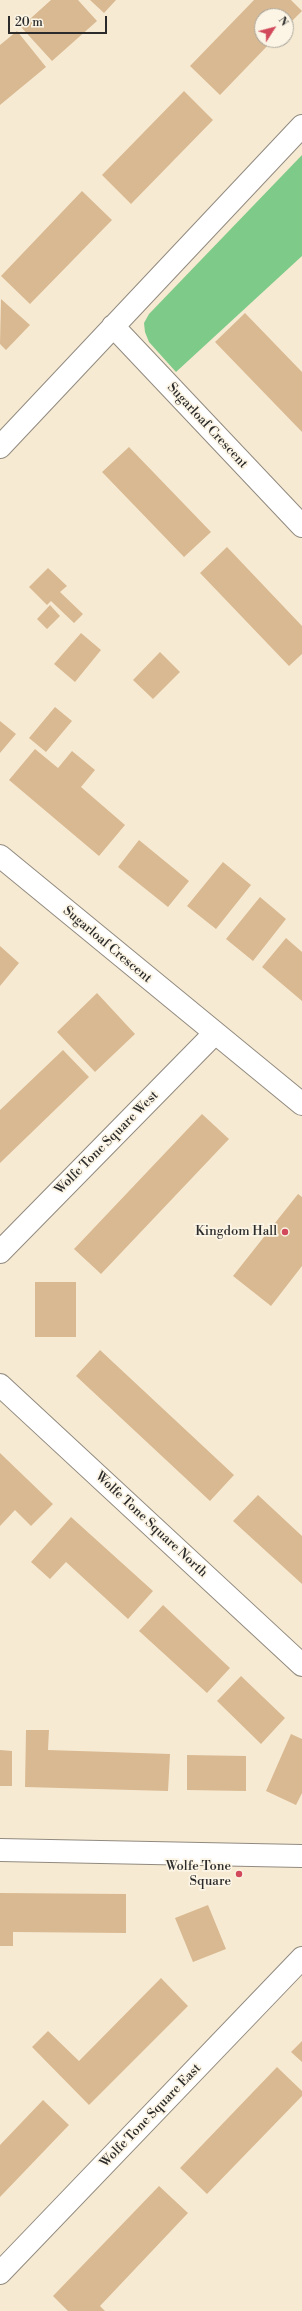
<!DOCTYPE html>
<html>
<head>
<meta charset="utf-8">
<style>
	body { margin:0 }
	#map { position:relative; width:302px; height:2311px; overflow:hidden; background:#f7ead3; font-family:"Libre Bodoni",serif }
	canvas { display:block }
	.north { position:absolute; left:254px; top:8px; width:40px; height:40px; box-sizing:border-box; background:#fcf5e5; border:1px solid #a8a49b; border-radius:50%; rotate:54deg; font-size:11px; font-weight:700; line-height:16px; text-align:center; color:#2b2b2b }
	.north::after { content:''; display:block; margin:auto; width:14px; height:18px; background:#d1495b; clip-path:polygon(50% 0,100% 100%,50% 72%,0 100%) }
	.scale { position:absolute; left:8px; top:16px; width:99px; height:18px; box-sizing:border-box; border:2px solid #2b2b2b; border-top:0; padding-left:5px; font-size:12px; line-height:14px; white-space:nowrap; color:#2b2b2b; -webkit-text-stroke:3px #fcf5e5; paint-order:stroke }
</style>
</head>
<body>
<div id="map">
<canvas width="302" height="2311"></canvas>
<div class="north">N</div>
<div class="scale">20 m</div>
</div>
<script>
const g = document.querySelector('canvas').getContext('2d');
g.lineJoin = 'round';
function fillPath(path, color) { g.fillStyle = color; g.fill(path, 'evenodd'); }
const shape = rows => new Path2D(rows.map(r => 'M' + r).join(''));
function trace(path, color, width, dash) { g.strokeStyle = color; g.lineWidth = width; g.lineCap = dash ? 'butt' : 'round'; g.setLineDash(dash || []); g.stroke(path); }
function drawText(font, color, halo, rows, align = 'center') {
  g.font = font + ' "Libre Bodoni",serif'; g.lineWidth = 3.5; g.setLineDash([]); g.textBaseline = 'middle'; g.strokeStyle = halo; g.fillStyle = color; for (const [text, x, y, turn = 0] of rows) {
    g.save(); g.translate(x, y); g.rotate((+turn || 0) * Math.PI / 180); g.textAlign = isNaN(turn) ? turn : align; if (halo) g.strokeText(text, 0, 0); g.fillText(text, 0, 0); g.restore();
  }
}
const green = shape([
	[302,155,302,256,176,372,149,342,145,332,144,323,149,314]
]);
const building = shape([
	[51,0,78,0,97,21,52,61,21,27],
	[90,0,116,0,104,13],
	[254,0,291,0,302,11,286,27,286,16,262,16,262,40,273,40,220,95,190,66],
	[17,31,46,67,0,105,0,45],
	[184,91,213,120,131,204,102,175],
	[82,191,112,220,30,304,1,276],
	[1,299,30,325,6,350,0,344],
	[245,313,302,372,302,432,215,342],
	[129,447,211,532,184,557,102,472],
	[227,547,302,626,302,654,289,666,200,573],
	[48,568,67,586,60,592,83,614,74,623,51,601,47,605,29,587],
	[50,605,60,616,47,629,37,619],
	[81,633,101,650,75,682,54,664],
	[160,652,180,672,153,699,133,680],
	[55,707,72,721,46,752,29,738],
	[0,721,16,734,0,753],
	[35,749,58,768,72,751,95,770,81,787,125,825,99,856,9,780],
	[139,840,189,881,168,907,118,867],
	[223,862,251,885,216,929,187,906],
	[260,897,286,919,253,961,226,939],
	[286,938,302,952,302,1001,262,967],
	[0,946,19,963,0,986],
	[97,993,135,1034,95,1072,57,1032],
	[63,1050,89,1077,0,1163,0,1110],
	[202,1114,229,1139,101,1274,74,1249],
	[298,1194,302,1197,302,1266,271,1306,233,1276],
	[35,1282,76,1282,76,1337,35,1337],
	[100,1350,234,1475,210,1501,76,1376],
	[0,1453,53,1504,31,1526,15,1510,0,1526],
	[258,1495,302,1536,302,1584,233,1521],
	[71,1517,153,1591,128,1619,66,1562,50,1579,31,1562],
	[163,1605,230,1668,207,1693,139,1631],
	[241,1676,285,1718,261,1744,217,1701],
	[26,1730,49,1730,48,1750,170,1754,168,1791,25,1787],
	[291,1734,302,1739,302,1793,296,1805,266,1791],
	[0,1750,12,1751,12,1786,0,1786],
	[187,1755,246,1756,246,1791,187,1790],
	[0,1893,126,1894,126,1933,13,1932,13,1946,0,1946],
	[208,1905,226,1949,193,1962,175,1918],
	[161,1978,188,2006,89,2105,32,2047,48,2031,79,2061],
	[302,2041,302,2062,291,2052],
	[277,2067,302,2091,302,2096,207,2194,180,2168],
	[43,2100,69,2125,0,2197,0,2145],
	[159,2186,188,2213,100,2306,105,2311,68,2311,53,2296]
]);
const minor = shape([
	[113,326,302,526],
	[0,447,302,126],
	[0,856,302,1104],
	[0,1252,215,1033],
	[0,1385,302,1665],
	[0,1850,302,1856],
	[0,2273,302,1958]
]);
const markers = [
	[285,1232,4,"#d1495b"],
	[239,1874,4,"#d1495b"]
];
const streetNames = [
	["Sugarloaf Crescent",207,426,47],
	["Sugarloaf Crescent",107,945,40],
	["Wolfe Tone Square West",107,1143,-45],
	["Wolfe Tone Square North",151,1525,43],
	["Wolfe Tone Square East",151,2116,-46]
];
const poiNames = [
	["Kingdom Hall",277,1232],
	["Wolfe Tone",231,1867],
	["Square",231,1882]
];
fillPath(green, '#7dca89');
fillPath(building, '#d9b991');
trace(minor, '#918a7f', 24);
trace(minor, '#fff', 22);
for (const [x, y, r, color] of markers) { const dot = new Path2D(); dot.arc(x, y, r, 0, 2 * Math.PI); g.fillStyle = color; g.fill(dot); trace(dot, '#fcf5e5', 1.5); }
drawText('13px', '#2b2b2b', '#fcf5e5', streetNames);
drawText('13px', '#2b2b2b', '#fcf5e5', poiNames, 'right');
</script>
</body>
</html>
